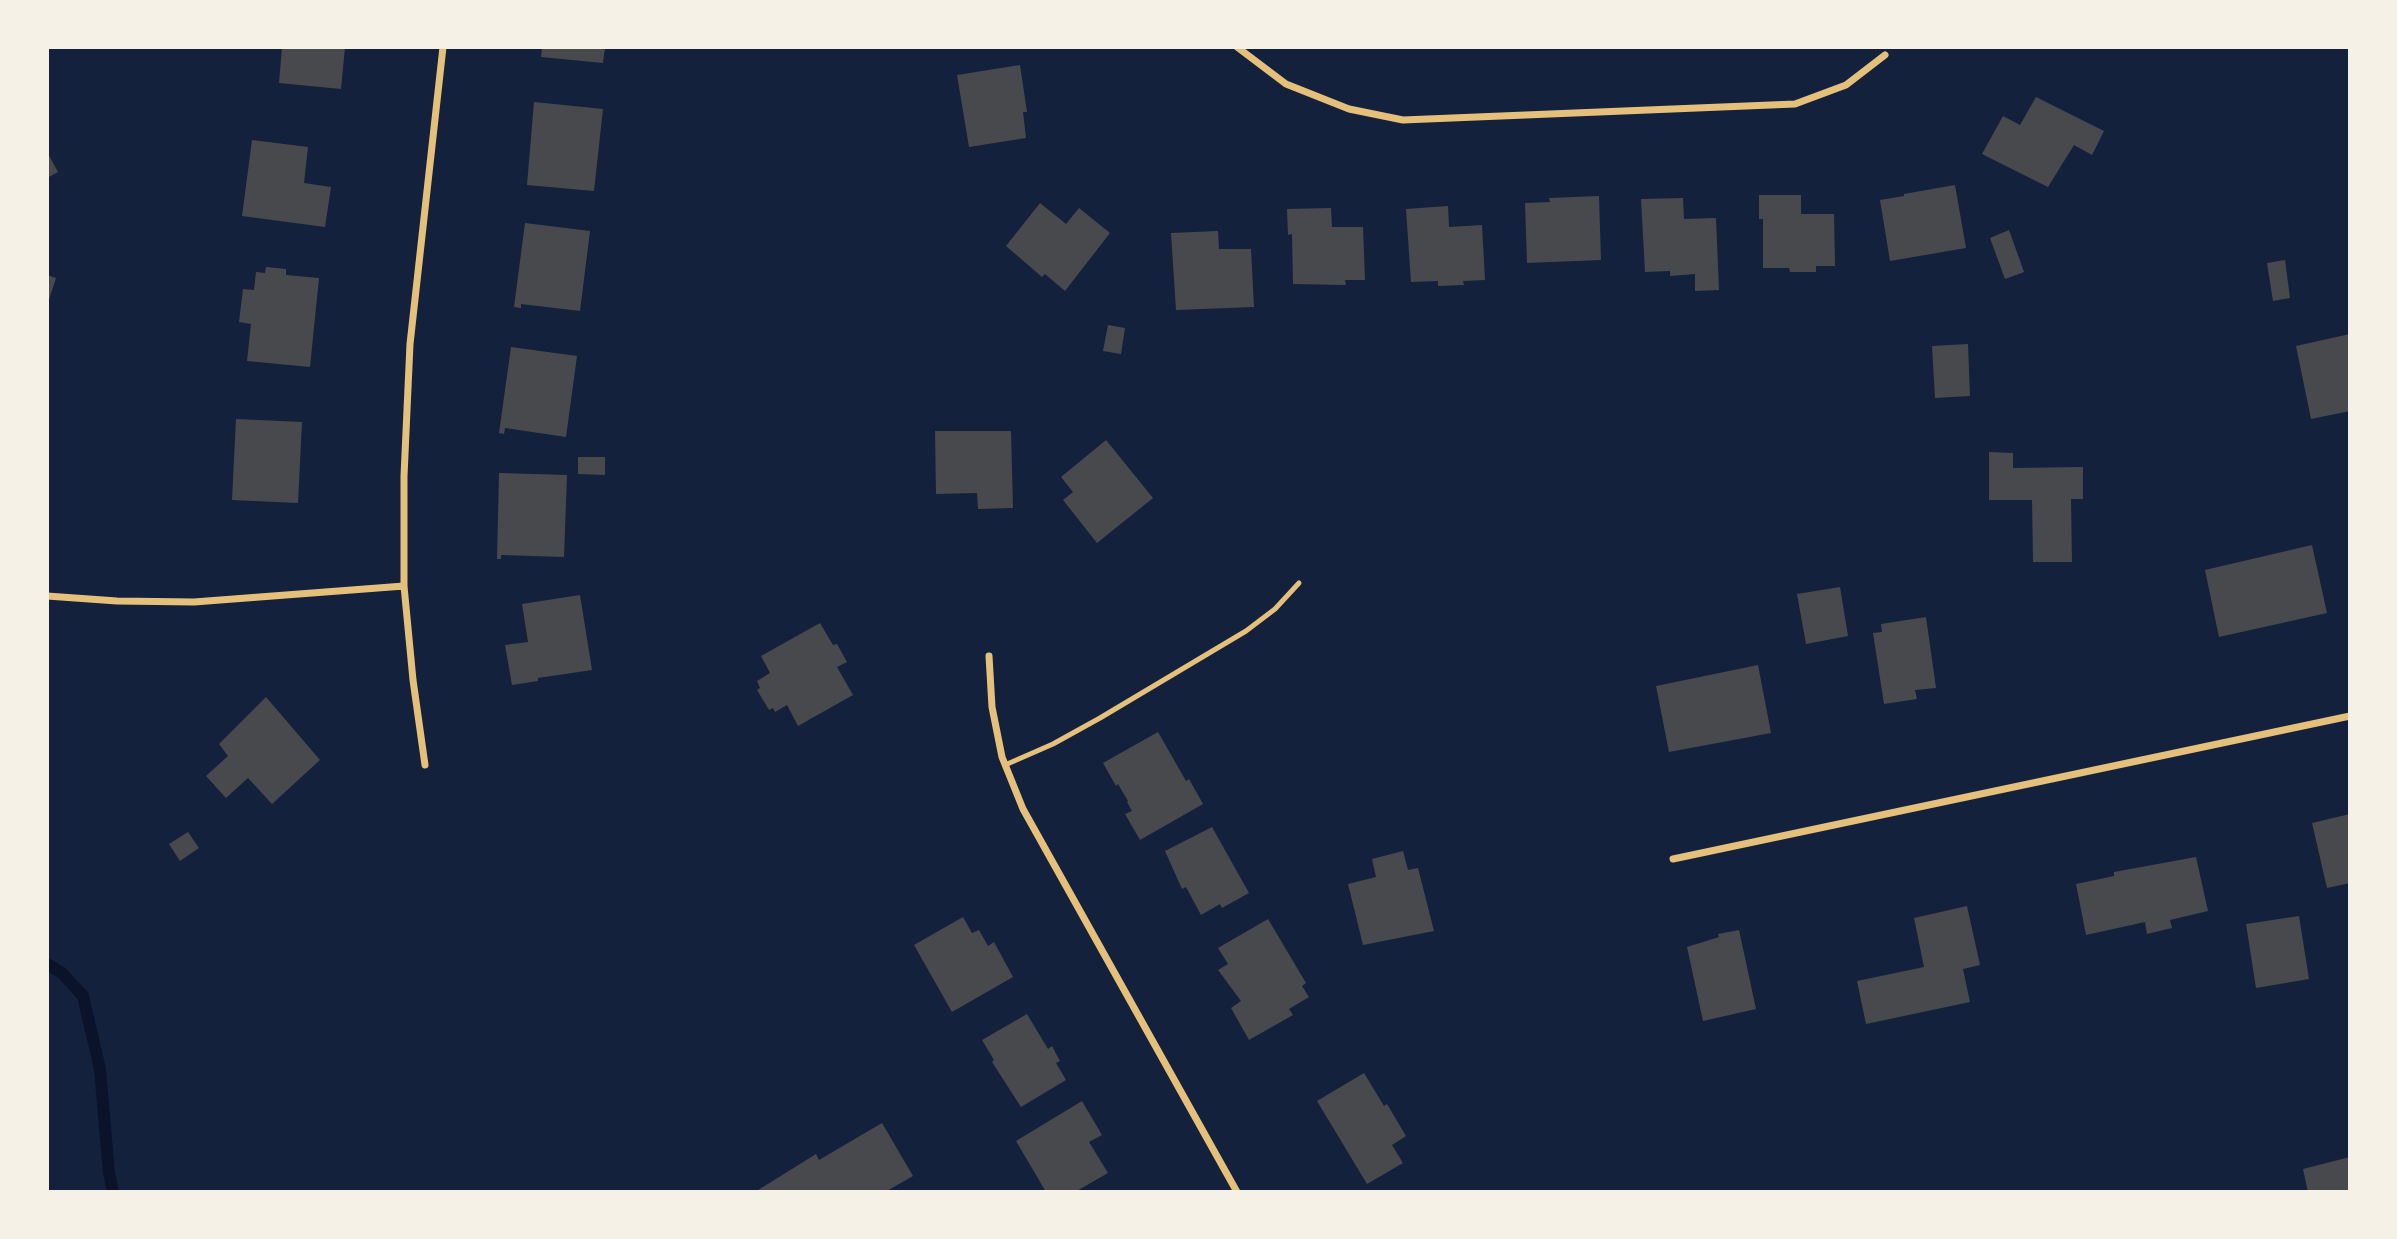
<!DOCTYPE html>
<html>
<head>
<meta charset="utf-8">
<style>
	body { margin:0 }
	#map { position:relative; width:2397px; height:1239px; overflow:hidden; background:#14213d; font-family:Ubuntu,sans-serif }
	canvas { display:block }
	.frame { position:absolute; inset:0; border:49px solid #f6f1e7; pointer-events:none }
</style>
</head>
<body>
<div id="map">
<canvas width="2397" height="1239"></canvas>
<div class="frame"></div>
</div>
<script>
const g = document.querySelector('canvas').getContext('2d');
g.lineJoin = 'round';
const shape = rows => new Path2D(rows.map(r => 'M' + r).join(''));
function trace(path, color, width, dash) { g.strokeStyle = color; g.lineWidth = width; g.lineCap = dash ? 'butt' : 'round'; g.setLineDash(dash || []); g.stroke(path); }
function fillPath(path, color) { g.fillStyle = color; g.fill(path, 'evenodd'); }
const stream = shape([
	[47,964,62,973,83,996,100,1069,109,1173,113,1192]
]);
const building = shape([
	[282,47,345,47,341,89,279,83],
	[542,47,605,47,603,63,541,57],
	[1020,65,1027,112,1023,112,1026,138,969,147,957,75],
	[2036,97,2104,131,2092,155,2074,145,2048,187,1982,154,2003,116,2020,125],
	[534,102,603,109,594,191,527,185],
	[252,140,308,147,304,183,331,187,325,227,242,216],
	[47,152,58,172,47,178],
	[1955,185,1966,248,1890,261,1880,200,1904,196,1904,194],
	[1759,195,1801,195,1801,214,1834,214,1835,266,1816,266,1816,272,1790,272,1789,268,1763,268,1763,219,1759,219],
	[1599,196,1601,260,1527,263,1525,203,1550,202,1549,198],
	[1683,198,1684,219,1716,218,1719,290,1695,291,1695,274,1670,276,1670,271,1645,272,1641,199],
	[1040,203,1066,224,1079,208,1110,233,1065,291,1045,274,1042,277,1006,246],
	[1448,206,1449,227,1482,225,1485,280,1463,281,1464,285,1438,286,1438,281,1411,282,1406,209],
	[1331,208,1332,227,1363,227,1365,280,1345,280,1346,285,1293,284,1292,234,1288,235,1287,209],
	[525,223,590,231,580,311,521,304,521,308,514,307],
	[2009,230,2024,272,2005,279,1990,238],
	[1218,231,1219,249,1251,249,1254,307,1176,310,1171,233],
	[2285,260,2290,298,2273,301,2267,263],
	[266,267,286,269,286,275,319,278,310,367,247,361,251,324,239,322,243,289,254,290,256,272,265,273],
	[47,275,56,278,48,303,47,303],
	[1108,325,1125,328,1121,354,1103,351],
	[2350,334,2350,411,2311,419,2296,346],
	[1968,344,1970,396,1935,398,1932,346],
	[511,347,577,356,566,437,505,428,504,434,499,433],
	[236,419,302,422,298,503,232,500],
	[935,431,1011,431,1013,508,978,509,977,493,936,494],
	[1106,440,1153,498,1097,543,1063,500,1073,492,1061,477],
	[1989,452,2013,453,2013,468,2083,467,2083,499,2071,499,2072,562,2033,562,2032,500,1989,500],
	[578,457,605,457,605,475,578,474],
	[499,473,567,475,564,557,501,555,501,559,497,559],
	[2312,545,2327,613,2219,637,2205,570],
	[1840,587,1848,636,1806,644,1797,594],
	[580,595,592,670,538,678,538,681,512,685,505,645,528,642,522,604],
	[1926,617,1936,688,1915,690,1917,699,1884,704,1873,633,1882,632,1881,624],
	[820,623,833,645,837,644,847,662,837,667,853,695,798,726,787,705,775,712,773,708,769,710,757,690,760,688,757,681,770,673,761,656],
	[1758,665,1771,733,1669,752,1656,686],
	[266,697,320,760,272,804,248,778,226,798,206,776,228,756,219,744],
	[1158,732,1186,781,1189,779,1203,804,1140,840,1125,814,1132,811,1127,802,1128,801,1118,784,1116,786,1103,763],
	[2350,814,2350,883,2327,888,2312,823],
	[1212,827,1249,893,1222,908,1220,904,1201,915,1186,887,1182,889,1165,851],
	[188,832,199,848,180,861,169,844],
	[1403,851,1408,870,1418,868,1434,931,1363,945,1348,884,1376,877,1372,859],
	[2196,857,2208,911,2170,920,2172,928,2147,934,2145,922,2086,935,2076,884,2114,876,2114,872],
	[1967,906,1980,965,1963,969,1970,1002,1866,1024,1857,981,1924,967,1914,918],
	[2299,916,2309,979,2256,988,2246,924],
	[963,917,972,933,979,930,988,946,994,942,1013,977,952,1012,914,945],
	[1268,919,1306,983,1302,986,1309,997,1289,1009,1293,1015,1249,1040,1231,1008,1241,1001,1218,970,1228,964,1218,948],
	[1739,930,1756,1009,1703,1021,1687,947,1719,937,1718,934],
	[1027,1014,1048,1049,1052,1046,1060,1061,1056,1063,1066,1080,1021,1107,992,1062,994,1060,982,1040],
	[1364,1073,1384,1106,1387,1104,1406,1136,1392,1145,1403,1163,1367,1184,1317,1101],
	[1082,1101,1102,1135,1089,1142,1108,1173,1075,1192,1046,1192,1016,1141],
	[882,1123,913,1176,885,1192,755,1192,816,1154,819,1160],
	[2350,1157,2350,1192,2308,1192,2303,1169]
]);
const service = shape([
	[1005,765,1053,744,1100,718,1246,631,1275,609,1299,583]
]);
const minor = shape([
	[1237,47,1286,84,1349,109,1403,120,1795,104,1846,85,1885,55],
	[47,596,117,601,194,602,404,586],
	[989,656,992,707,1002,757,1023,809,1237,1192],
	[425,765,413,680,404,586,404,476,410,344,443,47],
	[1673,859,2350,716]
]);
trace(stream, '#0b132b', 12);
fillPath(building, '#48494c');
trace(service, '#e5c07b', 5);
trace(minor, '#e5c07b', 7);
</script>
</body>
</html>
